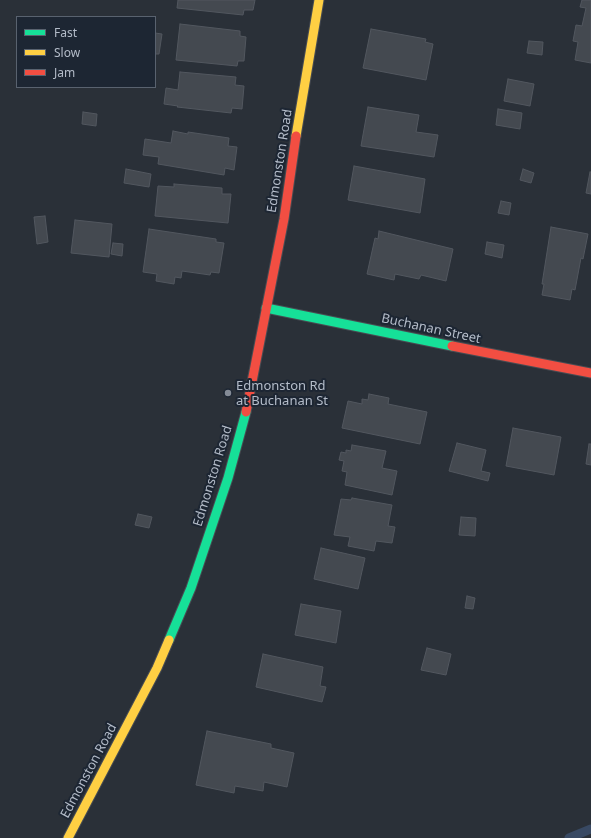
<!DOCTYPE html>
<html>
<head>
<meta charset="utf-8">
<style>
	body { margin:0 }
	#map { position:relative; width:591px; height:838px; overflow:hidden; background:#2a3038; font-family:"Noto Sans",sans-serif }
	canvas { display:block }
	.legend { position:absolute; left:16px; top:16px; width:140px; height:72px; box-sizing:border-box; background:#1d2633; border:1px solid #59626f; margin:0; padding:5px 7px; list-style:none; font-size:12px; color:#b4bcc9 }
	.legend li { display:flex; align-items:center; gap:8px; height:20px }
	.legend b { width:20px; border:1px solid #59626f }
</style>
</head>
<body>
<div id="map">
<canvas width="591" height="838"></canvas>
<ul class="legend">
<li><b style="height:5px;background:#16e098"></b>Fast</li>
<li><b style="height:5px;background:#ffcf43"></b>Slow</li>
<li><b style="height:5px;background:#f24e42"></b>Jam</li>
</ul>
</div>
<script>
const g = document.querySelector('canvas').getContext('2d');
g.lineJoin = 'round';
const shape = rows => new Path2D(rows.map(r => 'M' + r).join(''));
function trace(path, color, width, dash) { g.strokeStyle = color; g.lineWidth = width; g.lineCap = dash ? 'butt' : 'round'; g.setLineDash(dash || []); g.stroke(path); }
function fillPath(path, color) { g.fillStyle = color; g.fill(path, 'evenodd'); }
function drawText(font, color, halo, rows, align = 'center') {
  g.font = font + ' "Noto Sans",sans-serif'; g.lineWidth = 4; g.setLineDash([]); g.textBaseline = 'middle'; g.strokeStyle = halo; g.fillStyle = color; for (const [text, x, y, turn = 0] of rows) {
    g.save(); g.translate(x, y); g.rotate((+turn || 0) * Math.PI / 180); g.textAlign = isNaN(turn) ? turn : align; if (halo) g.strokeText(text, 0, 0); g.fillText(text, 0, 0); g.restore();
  }
}
const stream = shape([
	[569,838,591,829]
]);
const building = shape([
	[178,0,255,0,253,10,244,10,243,15,177,8,178,0],
	[582,0,591,0,591,63,575,60,578,42,573,41,576,25,582,26,586,8,580,7,582,0],
	[180,24,240,31,240,36,246,37,244,61,238,61,237,66,176,60,180,24],
	[371,29,426,39,425,42,433,44,426,80,363,68,371,29],
	[155,33,162,34,159,54,155,54,155,33],
	[529,41,543,42,542,55,527,53,529,41],
	[180,72,236,77,235,85,244,86,242,109,232,108,231,113,177,107,178,106,164,104,166,88,178,90,180,72],
	[508,79,534,84,530,106,504,101,508,79],
	[368,107,419,115,416,132,438,135,434,157,361,146,368,107],
	[498,109,522,113,520,129,496,125,498,109],
	[83,112,97,114,96,126,82,124,83,112],
	[173,131,188,134,188,132,229,138,228,146,237,147,234,170,225,168,224,175,158,164,159,157,143,155,145,139,171,143,173,131],
	[354,166,425,179,420,213,348,200,354,166],
	[126,169,151,174,149,187,124,183,126,169],
	[523,169,534,173,531,183,520,180,523,169],
	[590,172,591,172,591,194,586,193,590,172],
	[174,184,222,188,222,194,231,194,228,223,155,216,158,186,174,187,174,184],
	[501,201,511,203,509,215,498,213,501,201],
	[45,216,48,242,37,244,34,217,45,216],
	[75,220,112,224,109,257,71,253,75,220],
	[551,227,588,234,583,259,581,258,575,290,572,289,570,300,542,295,544,284,542,284,551,227],
	[149,229,216,239,216,242,224,243,219,273,211,272,210,275,182,271,181,278,175,277,174,284,156,281,157,274,143,272,149,229],
	[379,231,453,249,446,281,421,275,419,279,395,274,394,280,367,274,375,238,378,239,379,231],
	[487,242,504,245,502,258,485,254,487,242],
	[113,243,123,244,122,256,111,254,113,243],
	[369,394,389,398,388,404,427,412,420,444,342,428,348,401,362,404,362,399,368,400,369,394],
	[513,428,561,437,554,475,506,466,513,428],
	[457,443,486,450,481,471,490,473,488,481,449,471,457,443],
	[589,444,591,444,591,465,586,464,589,444],
	[352,445,386,451,382,468,397,471,392,495,345,485,347,472,342,471,344,461,339,460,341,452,346,453,346,450,351,451,352,445],
	[352,498,392,505,388,526,395,527,392,543,376,541,374,551,348,546,350,537,334,535,341,499,351,500,352,498],
	[138,514,152,517,149,528,135,525,138,514],
	[461,517,476,518,475,536,459,535,461,517],
	[321,548,365,558,358,589,314,579,321,548],
	[467,596,475,598,473,609,465,608,467,596],
	[301,604,341,611,336,643,295,635,301,604],
	[427,648,451,654,446,675,421,670,427,648],
	[263,654,323,667,320,686,326,687,322,702,256,687,263,654],
	[207,731,271,744,271,748,294,753,287,787,264,782,263,791,235,786,234,793,196,785,207,731]
]);
const fast = shape([
	[266,308,452,346],
	[169,640,191,588,228,478,246,412]
]);
const slow = shape([
	[296,136,319,0],
	[68,838,157,668,169,640]
]);
const jam = shape([
	[452,346,591,373],
	[246,412,284,219,296,136]
]);
const markers = [
	[228,393,4,"#848b96"]
];
const streetNames = [
	["Edmonston Road",280,161,-81],
	["Buchanan Street",431,329,12],
	["Edmonston Road",213,476,-73],
	["Edmonston Road",89,771,-62]
];
const poiNames = [
	["Edmonston Rd",236,386],
	["at Buchanan St",236,401]
];
trace(stream, '#384963', 9);
fillPath(building, '#444950');
trace(building, '#52575f', 1);
trace(fast, '#484c53', 11);
trace(slow, '#484c53', 11);
trace(jam, '#484c53', 11);
trace(fast, '#16e098', 9);
trace(slow, '#ffcf43', 9);
trace(jam, '#f24e42', 9);
for (const [x, y, r, color] of markers) { const dot = new Path2D(); dot.arc(x, y, r, 0, 2 * Math.PI); g.fillStyle = color; g.fill(dot); trace(dot, '#1d2633', 1.5); }
drawText('13px', '#b4bcc9', '#1d2633', streetNames);
drawText('13px', '#b4bcc9', '#1d2633', poiNames, 'left');
</script>
</body>
</html>
